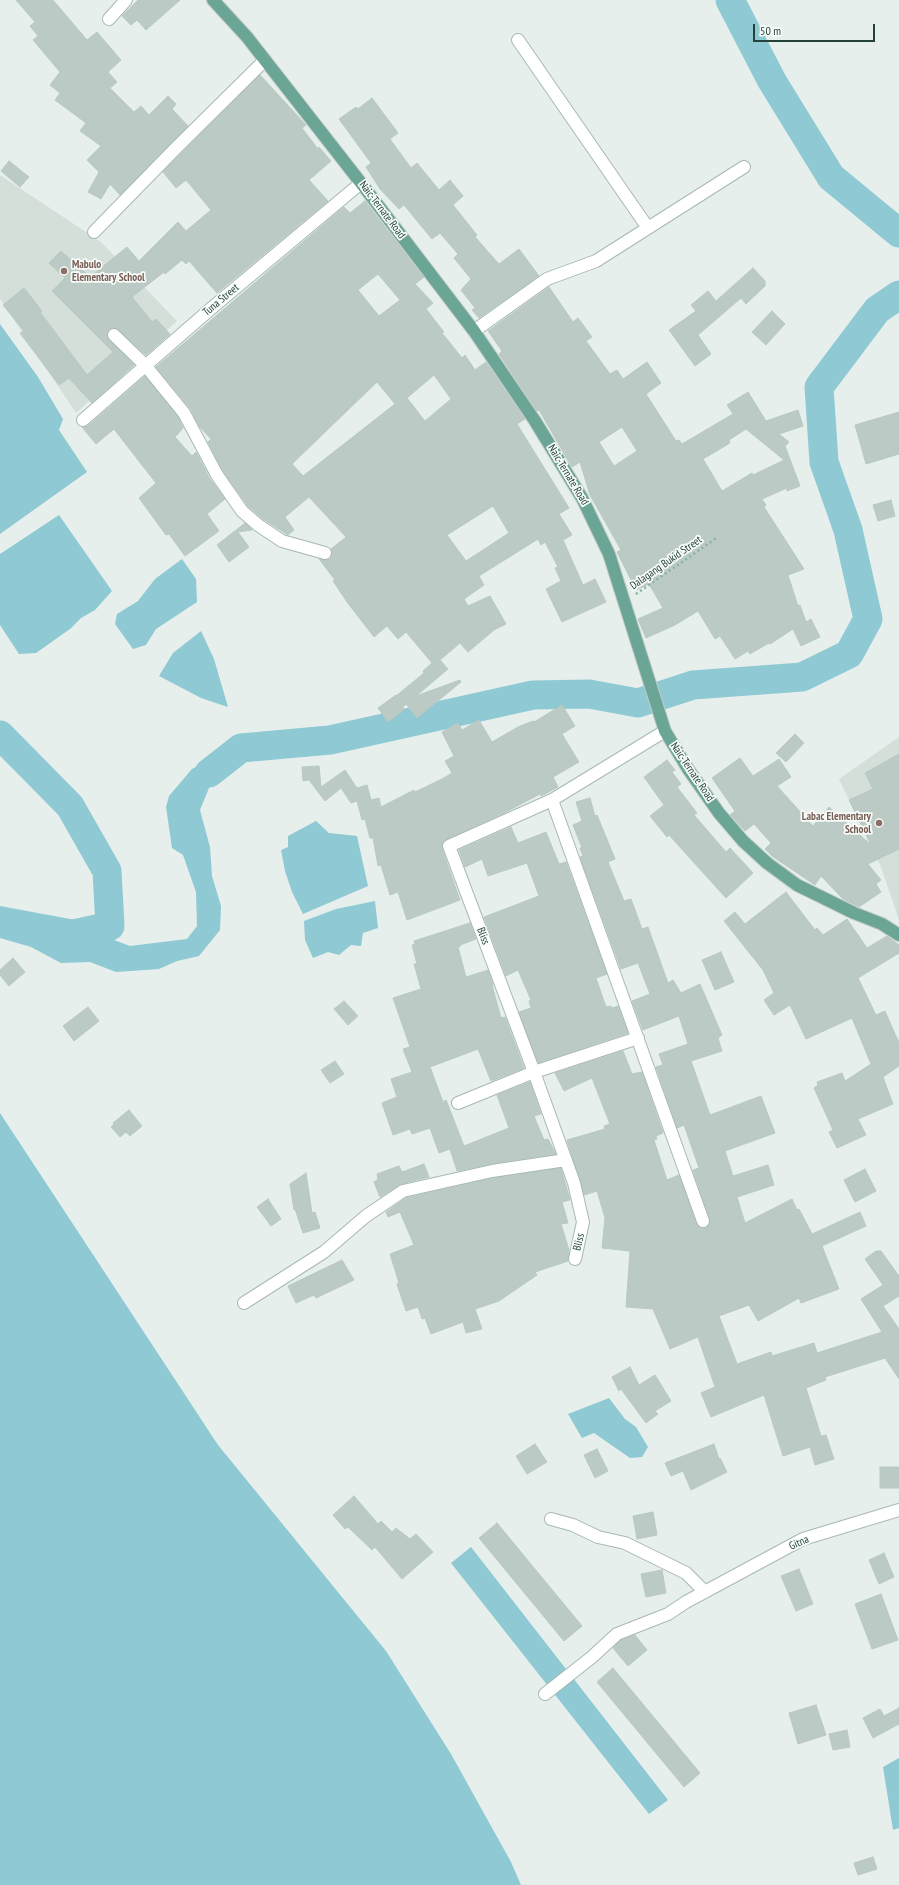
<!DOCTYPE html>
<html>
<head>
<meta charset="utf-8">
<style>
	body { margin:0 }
	#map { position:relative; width:899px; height:1885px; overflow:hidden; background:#e6efeb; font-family:"PT Sans Narrow",sans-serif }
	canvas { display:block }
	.scale { position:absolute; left:753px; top:24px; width:122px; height:18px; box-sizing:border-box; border:2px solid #24423a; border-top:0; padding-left:5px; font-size:12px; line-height:14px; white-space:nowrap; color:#24423a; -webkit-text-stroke:3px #f7fbf9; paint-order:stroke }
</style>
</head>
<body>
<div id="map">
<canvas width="899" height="1885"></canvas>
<div class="scale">50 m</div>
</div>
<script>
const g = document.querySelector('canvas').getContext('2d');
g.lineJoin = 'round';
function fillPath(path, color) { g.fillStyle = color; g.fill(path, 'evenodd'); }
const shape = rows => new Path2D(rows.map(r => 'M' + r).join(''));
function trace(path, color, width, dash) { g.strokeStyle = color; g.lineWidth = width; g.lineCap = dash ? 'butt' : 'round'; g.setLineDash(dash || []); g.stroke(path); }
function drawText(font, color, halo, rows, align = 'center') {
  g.font = font + ' "PT Sans Narrow",sans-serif'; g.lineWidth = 3.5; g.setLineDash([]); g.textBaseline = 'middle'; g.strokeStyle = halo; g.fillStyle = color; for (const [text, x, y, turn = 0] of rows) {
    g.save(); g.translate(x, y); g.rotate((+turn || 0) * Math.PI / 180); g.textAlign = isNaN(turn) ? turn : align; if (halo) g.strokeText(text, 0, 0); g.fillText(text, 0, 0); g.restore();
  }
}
const built = shape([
	[0,175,101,242,177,321,76,413,0,299],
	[899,737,899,920,881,867,839,779]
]);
const water = shape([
	[0,324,38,377,63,419,59,430,87,472,0,534],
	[59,515,112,591,95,610,81,618,70,629,36,653,19,654,0,625,0,554],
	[182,559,196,579,197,602,156,629,146,645,133,649,115,624,117,614,138,601,155,579],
	[201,631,214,659,228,707,201,698,159,676,173,653],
	[241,748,211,783,200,810,210,847,212,876,221,906,220,930,199,956,177,961,159,969,116,972,90,962,61,963,31,947,0,938,0,906,81,921,114,940,130,946,187,939,197,926,196,892,183,855,172,848,166,807,169,796,192,769,219,754],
	[316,821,329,833,357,836,368,886,303,914,292,892,285,871,281,850,288,847,288,836],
	[375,901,378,928,363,933,361,946,351,945,339,955,328,952,313,958,305,940,304,921,336,909],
	[0,1113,218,1445,386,1651,451,1754,511,1862,521,1885,0,1885],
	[609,1398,625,1419,636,1427,648,1447,642,1457,630,1458,594,1433,582,1438,568,1414],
	[471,1547,668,1800,649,1814,451,1563],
	[899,1758,899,1828,893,1830,883,1767]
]);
const river = shape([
	[730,0,772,81,831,177,899,233],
	[0,735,70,806,107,871,110,926,56,938],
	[209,773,241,748,330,740,533,695,589,694,638,703,693,685,802,677,849,654,868,619,848,530,824,462,819,387,877,310,899,295]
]);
const building = shape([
	[16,0,53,0,87,40,97,32,121,60,108,72,117,82,110,88,134,112,141,106,149,115,168,96,176,104,172,109,188,126,120,195,110,184,101,199,88,192,99,172,87,160,101,146,80,131,86,123,55,100,60,93,50,85,60,72,33,40,38,36,30,26,35,22,16,0],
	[138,0,180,0,146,30,137,20,131,25,122,16,138,0],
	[260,75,306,125,302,128,318,149,319,147,331,161,309,180,328,201,217,293,189,261,186,264,182,260,165,274,164,272,132,297,152,322,156,319,170,334,146,355,119,330,112,328,107,333,109,340,134,365,92,403,69,378,59,385,20,333,24,331,3,305,24,288,42,311,40,312,87,375,113,352,52,291,65,278,49,263,61,251,90,277,127,247,139,261,178,222,186,231,211,210,186,180,176,188,163,172,260,75],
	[372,98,398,133,390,139,411,168,417,163,439,190,450,180,463,196,453,205,477,235,475,237,499,264,519,249,539,276,479,318,472,310,475,308,461,290,471,279,454,258,458,254,440,233,432,239,404,205,399,209,380,189,366,167,371,163,339,119,356,107,358,109,372,98],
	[9,161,29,177,20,187,1,171,9,161],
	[365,201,424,277,415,284,433,303,426,309,444,332,442,333,462,358,465,355,475,370,486,362,525,419,517,424,569,508,559,514,572,535,563,540,583,585,595,579,606,602,562,622,546,589,561,581,555,568,558,567,545,542,541,545,538,539,479,576,484,585,464,599,468,606,490,596,506,624,494,630,468,652,460,643,440,660,448,669,416,696,460,680,461,682,417,718,406,704,403,707,403,711,388,722,378,708,396,695,396,696,424,673,423,671,432,663,406,632,398,639,387,626,374,637,347,602,333,581,335,580,319,559,326,560,330,559,332,555,331,549,346,537,309,497,285,517,294,530,288,535,263,519,248,506,223,471,208,442,211,439,199,426,190,408,156,367,344,207,350,213,365,201],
	[378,274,400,300,379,316,358,290,378,274],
	[434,375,451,399,425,421,407,398,434,375],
	[377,382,395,404,303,476,292,464,377,382],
	[493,506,509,533,466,561,447,535,493,506],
	[753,268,765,281,765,286,746,304,741,298,698,335,711,354,695,366,669,330,696,311,691,305,708,291,716,301,753,268],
	[549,287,573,322,578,318,592,337,586,341,610,374,617,370,623,379,647,362,661,383,646,394,676,441,679,440,682,444,733,414,727,405,748,392,766,421,798,410,803,426,779,434,789,442,785,446,800,486,787,491,787,488,762,499,766,505,764,507,804,569,788,575,798,606,800,605,806,622,811,619,820,637,801,646,793,629,770,644,769,643,750,654,748,651,735,659,720,636,715,639,698,611,675,625,646,638,638,619,663,608,649,584,636,590,617,552,621,550,590,495,580,462,572,467,539,410,537,411,499,354,502,351,488,331,549,287],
	[622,427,637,451,614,466,599,442,622,427],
	[746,429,784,460,753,475,752,473,722,491,703,459,730,443,729,440,746,429],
	[772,311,785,324,766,345,752,332,772,311],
	[145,376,178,417,183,428,175,437,192,456,196,452,210,479,225,499,207,514,219,531,185,556,169,534,166,535,139,498,156,483,114,429,96,444,82,427,88,426,145,376],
	[899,412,899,454,866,464,855,425,899,412],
	[891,500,895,516,878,521,873,505,891,500],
	[245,523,252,530,238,532,249,547,229,562,217,545,245,523],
	[562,705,575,726,562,734,579,762,553,777,558,787,541,796,540,794,504,813,443,841,442,849,460,900,407,920,398,892,390,895,381,865,378,866,373,838,370,838,365,819,362,820,357,801,351,803,341,788,325,801,309,780,303,781,302,767,319,766,321,787,345,770,357,788,367,785,371,800,379,798,381,807,414,790,415,792,442,779,452,773,445,761,454,756,442,732,458,723,462,730,479,720,492,742,518,727,533,721,534,722,562,705],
	[795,734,804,743,786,762,776,753,795,734],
	[899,754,899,849,868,864,881,880,876,884,881,892,859,907,843,899,821,876,815,885,772,856,765,849,771,843,754,824,745,831,730,815,735,811,712,778,740,758,753,776,779,759,791,777,777,786,813,826,829,807,871,845,849,800,873,789,865,773,899,754],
	[667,760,675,770,672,772,681,784,677,787,697,813,694,815,726,852,730,848,753,873,726,898,669,835,667,837,650,816,664,805,644,777,667,760],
	[590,798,595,816,597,815,615,859,608,862,624,901,631,899,642,929,648,927,668,983,673,980,681,993,700,984,722,1035,718,1038,722,1051,691,1061,710,1115,761,1096,775,1133,725,1151,733,1176,768,1165,774,1185,737,1197,745,1223,792,1199,797,1210,799,1209,812,1234,860,1212,866,1226,822,1246,839,1289,801,1303,799,1298,758,1321,749,1305,719,1316,737,1364,771,1352,772,1356,814,1343,817,1353,882,1332,861,1299,883,1285,865,1259,876,1251,881,1251,899,1276,899,1296,883,1306,899,1329,899,1379,885,1358,825,1377,826,1380,806,1388,821,1436,826,1435,834,1459,815,1465,810,1447,783,1456,764,1395,711,1417,701,1393,715,1387,698,1337,670,1349,653,1309,626,1307,630,1251,602,1248,605,1218,597,1191,584,1195,567,1140,605,1129,604,1126,610,1124,592,1078,564,1091,555,1073,623,1051,632,1074,642,1072,663,1133,656,1136,657,1139,654,1140,667,1180,679,1175,698,1226,706,1228,710,1222,693,1170,699,1168,684,1125,677,1128,656,1067,663,1065,659,1054,688,1044,679,1016,643,1030,632,1001,650,994,638,963,621,969,580,857,583,856,580,848,582,848,573,825,582,821,576,802,590,798],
	[511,827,518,843,546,832,559,864,566,862,607,974,596,978,606,1007,611,1006,612,1008,618,1006,628,1033,538,1063,519,1012,531,1008,529,1001,531,1000,518,970,506,976,484,917,539,896,527,863,488,876,482,859,465,867,459,850,511,827],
	[786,892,815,930,817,928,823,935,847,919,867,948,887,936,899,945,899,953,858,978,876,1015,885,1011,899,1043,899,1066,883,1077,893,1104,858,1119,866,1135,837,1148,829,1132,833,1130,814,1088,818,1085,817,1082,842,1073,845,1081,871,1064,852,1018,806,1039,790,1005,774,1015,764,1000,774,993,763,970,724,921,735,912,745,924,786,892],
	[470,923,476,939,460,945,461,946,458,947,466,977,488,970,493,985,492,985,501,1018,505,1017,524,1068,491,1081,478,1049,430,1067,443,1102,446,1100,464,1146,509,1128,497,1095,530,1082,541,1114,534,1116,544,1140,548,1139,556,1154,491,1164,457,1171,450,1149,439,1153,430,1128,412,1134,410,1129,393,1135,382,1103,397,1097,391,1079,412,1072,403,1049,410,1047,393,998,421,989,414,964,417,964,412,945,415,944,414,941,470,923],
	[721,952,734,982,715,990,702,960,721,952],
	[13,958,25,972,9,986,0,975,0,970,13,958],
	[344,1001,358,1016,348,1025,334,1009,344,1001],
	[88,1007,99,1021,74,1041,63,1026,88,1007],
	[335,1061,344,1074,330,1083,321,1070,335,1061],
	[129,1110,142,1126,130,1136,126,1132,120,1137,111,1127,114,1124,113,1123,129,1110],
	[424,1164,429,1177,401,1184,380,1197,374,1182,378,1179,377,1174,399,1166,402,1172,424,1164],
	[561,1168,570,1200,562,1202,568,1223,561,1224,569,1250,568,1261,535,1272,537,1275,499,1301,475,1309,482,1329,466,1333,463,1322,431,1334,425,1318,422,1319,418,1307,406,1311,397,1284,399,1283,390,1254,414,1245,400,1212,388,1217,386,1212,406,1198,493,1178,561,1168],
	[865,1169,876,1191,855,1202,844,1180,865,1169],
	[306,1173,312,1213,315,1212,320,1228,303,1233,295,1209,294,1210,290,1184,306,1173],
	[268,1199,281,1219,271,1226,257,1207,268,1199],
	[342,1260,354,1280,316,1298,314,1295,296,1303,288,1286,342,1260],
	[630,1367,639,1385,655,1375,671,1401,655,1411,658,1414,646,1423,621,1389,619,1391,612,1377,630,1367],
	[535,1444,547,1462,527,1474,516,1456,535,1444],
	[714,1444,719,1459,720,1458,727,1472,691,1490,683,1471,671,1476,665,1463,714,1444],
	[597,1449,608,1471,595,1478,584,1455,597,1449],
	[880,1467,899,1467,899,1488,880,1488,880,1467],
	[354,1496,378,1524,381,1521,392,1532,396,1528,410,1539,416,1534,433,1552,402,1579,375,1547,372,1550,348,1527,345,1529,333,1515,354,1496],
	[653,1512,657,1535,637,1539,633,1516,653,1512],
	[497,1523,582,1626,564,1641,479,1538,497,1523],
	[884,1553,894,1577,879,1584,869,1560,884,1553],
	[799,1569,813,1604,796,1611,781,1576,799,1569],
	[662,1570,666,1593,646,1597,641,1574,662,1570],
	[881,1594,898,1640,872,1649,855,1604,881,1594],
	[635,1635,647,1650,628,1666,613,1648,621,1640,635,1635],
	[613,1668,700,1773,684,1787,597,1682,613,1668],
	[816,1705,826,1735,798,1744,789,1713,816,1705],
	[899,1708,899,1724,873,1738,863,1718,880,1709,884,1716,899,1708],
	[847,1730,850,1747,833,1750,829,1734,847,1730],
	[873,1857,877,1869,858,1875,854,1863,873,1857]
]);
const path = shape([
	[636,594,718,537]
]);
const minor = shape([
	[109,19,126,0],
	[518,40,648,228],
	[94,232,175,149,265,60],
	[474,331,547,279,596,261,744,167],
	[114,335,145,365,184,413,217,475,242,511,258,525,282,541,325,553],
	[83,420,214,306,361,183],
	[552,800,703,1221],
	[458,1103,534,1072,638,1038],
	[575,1259,583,1222,574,1183,534,1072,449,846,552,800,665,731],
	[244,1303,324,1252,366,1216,403,1191,492,1171,566,1160],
	[551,1519,573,1525,598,1537,625,1543,686,1573,705,1592],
	[545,1694,592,1657,617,1634,668,1614,686,1602,803,1539,899,1510]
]);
const major = shape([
	[213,0,247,37,361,183,474,331,535,421,582,498,609,554,665,731,688,769,719,813,743,841,767,863,797,885,854,913,882,924,899,935]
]);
const markers = [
	[64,271,4,"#8d6e63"],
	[879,823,4,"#8d6e63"]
];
const streetNames = [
	["Naic-Ternate Road",382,210,53],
	["Tuna Street",221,300,-40],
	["Naic-Ternate Road",568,475,59],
	["Dalagang Bukid Street",666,563,-35],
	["Naic-Ternate Road",692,772,56],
	["Bliss",483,936,69],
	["Bliss",579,1242,-77],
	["Gitna",799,1543,-24]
];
const educationNames = [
	["Mabulo",72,265],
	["Elementary School",72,278],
	["Labac Elementary",871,817,"right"],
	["School",871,830,"right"]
];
fillPath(built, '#d4dfda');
fillPath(water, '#8ec9d4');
trace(river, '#8ec9d4', 29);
fillPath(building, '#bbcac4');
trace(building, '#b8c9c2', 1);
trace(minor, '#a8b8b2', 14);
trace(major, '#c2cac8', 14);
trace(path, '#86b3a5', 2.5, [2, 3]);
trace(minor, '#fff', 12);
trace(major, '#6aa596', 12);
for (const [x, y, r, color] of markers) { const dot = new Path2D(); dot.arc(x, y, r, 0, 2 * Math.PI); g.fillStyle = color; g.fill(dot); trace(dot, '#f7fbf9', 1.5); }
drawText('11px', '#24423a', '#f7fbf9', streetNames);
drawText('bold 11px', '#785e54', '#f7fbf9', educationNames, 'left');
</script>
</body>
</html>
